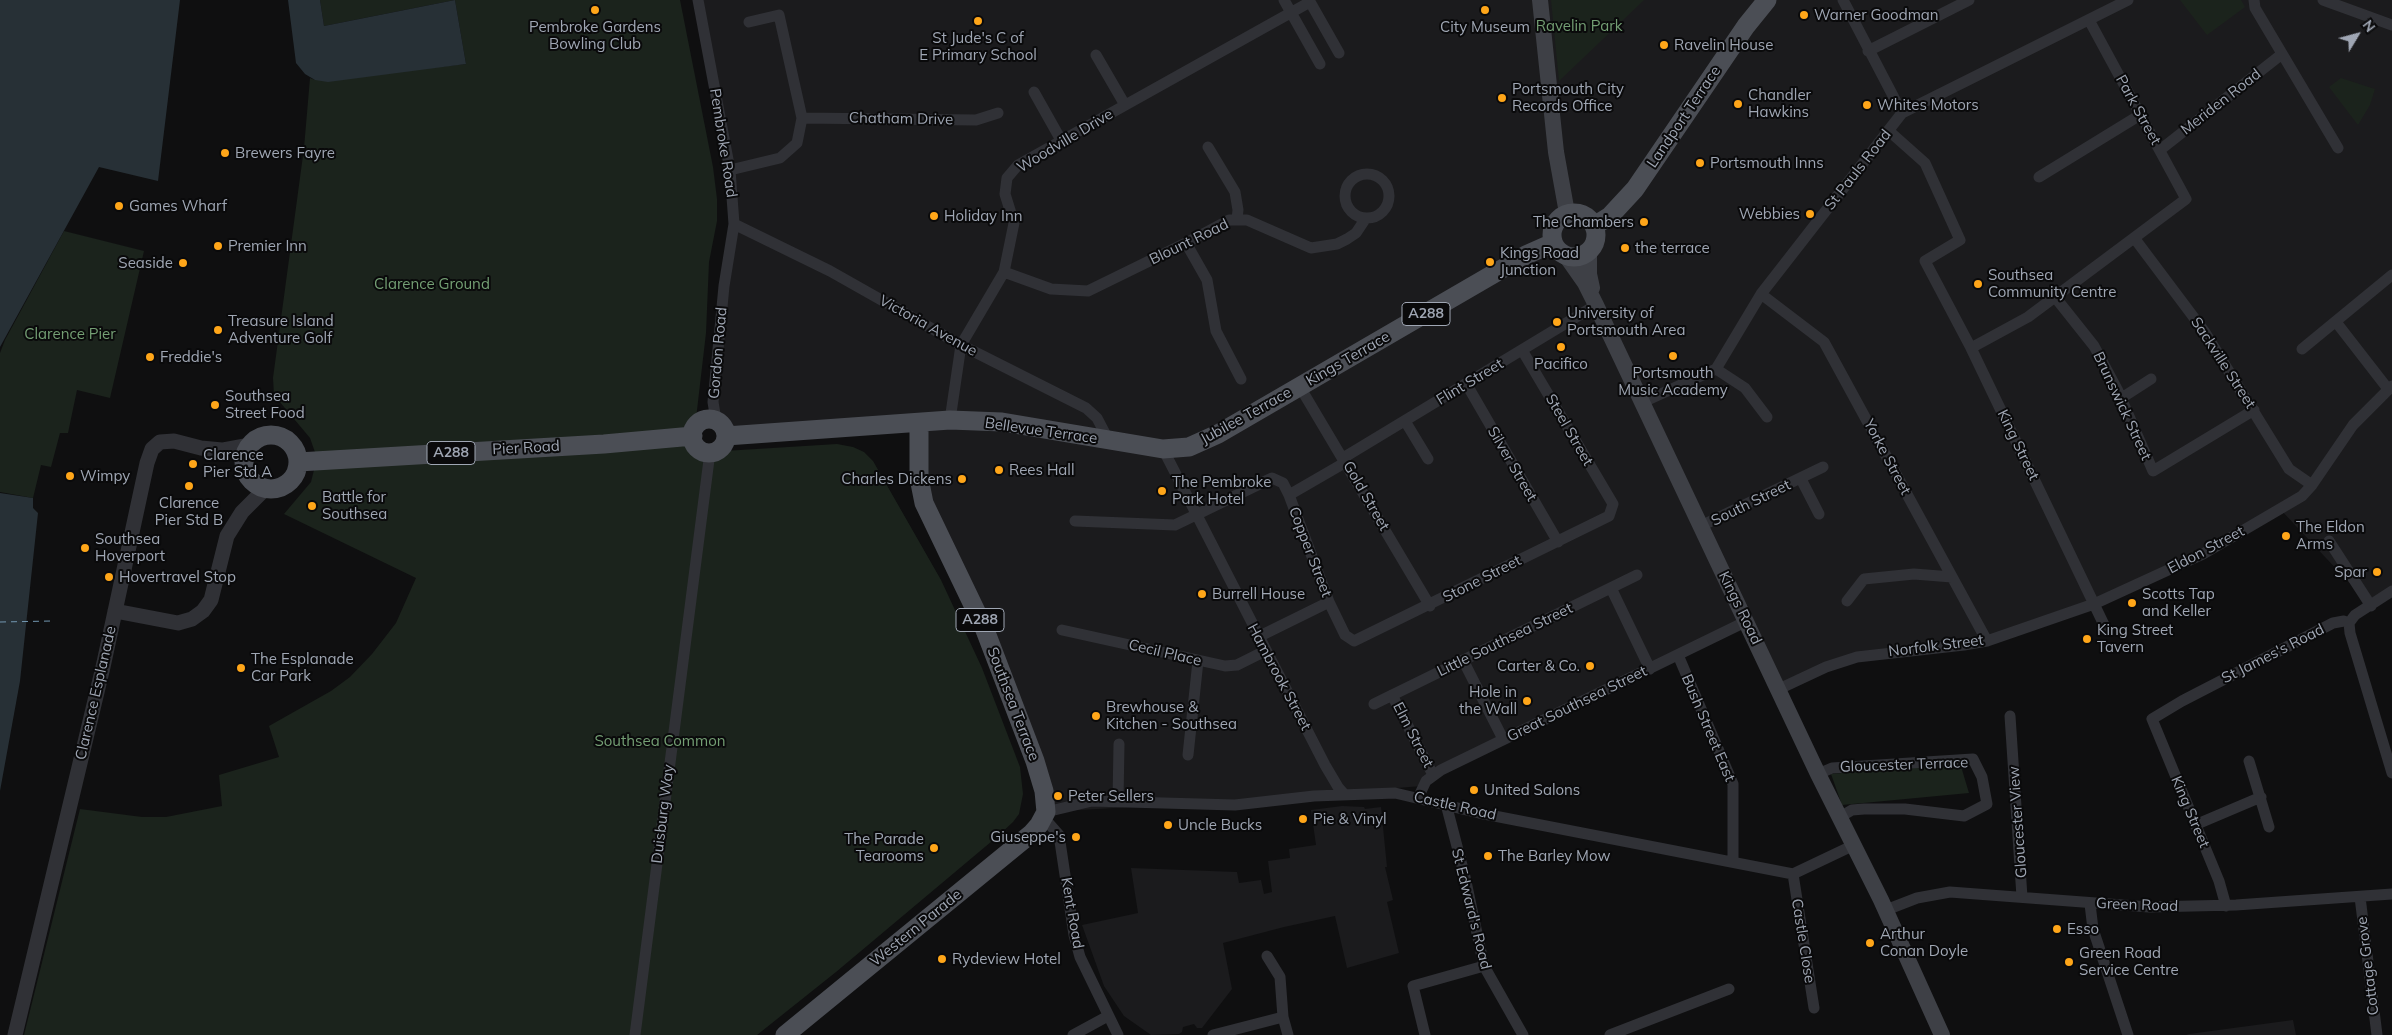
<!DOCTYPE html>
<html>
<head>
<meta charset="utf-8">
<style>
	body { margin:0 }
	#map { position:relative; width:2392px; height:1035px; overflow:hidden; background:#0f0f10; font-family:Mulish,sans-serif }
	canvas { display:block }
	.north { position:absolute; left:2332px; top:10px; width:50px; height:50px; -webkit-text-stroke:4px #0a0a0b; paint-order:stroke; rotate:53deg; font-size:14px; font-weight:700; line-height:20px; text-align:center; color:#9fa6b3 }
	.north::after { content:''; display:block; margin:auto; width:18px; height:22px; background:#9fa6b3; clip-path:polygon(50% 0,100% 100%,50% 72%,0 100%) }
</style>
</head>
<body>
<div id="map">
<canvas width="2392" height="1035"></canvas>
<div class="north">N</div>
</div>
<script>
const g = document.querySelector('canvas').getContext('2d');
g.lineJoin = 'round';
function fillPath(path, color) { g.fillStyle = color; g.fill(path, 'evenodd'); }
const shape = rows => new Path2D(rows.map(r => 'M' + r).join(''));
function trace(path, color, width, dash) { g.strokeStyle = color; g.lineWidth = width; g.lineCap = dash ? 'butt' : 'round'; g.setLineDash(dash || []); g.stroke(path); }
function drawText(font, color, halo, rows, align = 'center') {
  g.font = font + ' Mulish,sans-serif'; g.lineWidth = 4; g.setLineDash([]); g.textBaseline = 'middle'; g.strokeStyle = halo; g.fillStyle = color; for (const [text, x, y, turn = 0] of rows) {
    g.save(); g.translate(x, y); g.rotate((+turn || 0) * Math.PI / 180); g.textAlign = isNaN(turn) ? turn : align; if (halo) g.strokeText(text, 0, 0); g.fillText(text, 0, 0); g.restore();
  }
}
const built = shape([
	[698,0,2392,0,2392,591,2371,606,2280,509,2094,604,2000,636,1857,657,1779,689,1747,621,1503,739,1422,786,1234,801,1046,812,931,518,919,423,752,434,709,419,734,224],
	[1342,806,1364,807,1365,809,1381,807,1387,867,1385,867,1393,900,1387,902,1399,953,1347,968,1335,916,1284,927,1223,943,1232,989,1202,1028,1197,1028,1194,1024,1183,1027,1182,1032,1179,1034,1151,1035,1124,1016,1104,986,1082,925,1138,913,1131,868,1237,872,1239,883,1261,880,1264,894,1272,892,1268,861,1290,858,1289,849,1316,845,1311,810],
	[2293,1020,2296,1035,2186,1035,2189,1034]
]);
const green = shape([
	[320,0,455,0,324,26],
	[455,0,680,0,713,167,717,199,717,221,709,262,706,333,692,453,837,444,853,447,864,452,873,461,941,580,982,668,1020,767,1023,794,1019,814,1013,822,998,836,836,972,757,1035,24,1035,80,809,142,817,166,817,222,806,219,775,279,757,269,726,331,691,350,677,372,654,396,623,416,578,284,514,311,482,317,458,310,438,274,395,273,378,304,148,310,78,315,80,466,64],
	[1551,0,1644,0,1559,81],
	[2180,0,2241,0,2245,7,2207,35],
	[2341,78,2375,89,2370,105,2358,125,2329,87],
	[64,231,144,251,110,398,77,390,68,433,60,433,51,467,41,465,33,498,0,492,0,353,5,340],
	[1960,763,1969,793,1842,805,1831,774]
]);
const water = shape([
	[0,0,180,0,158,181,99,167,0,347],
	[288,0,320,0,324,26,455,0,466,64,328,82,315,80,305,74,296,63],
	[0,493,33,498,33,508,38,513,20,681,0,791]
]);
const ferry = shape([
	[0,622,52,621]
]);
const minor = shape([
	[698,0,730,170,734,224,724,286,713,402,716,420],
	[1284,0,1320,64],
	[1309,0,1339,53],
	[1843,0,1902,113],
	[2254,0,2255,8,2338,148],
	[2323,0,2392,25],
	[1868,51,1969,0],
	[1096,55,1125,105],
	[1034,92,1061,140],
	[802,118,976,120,998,113],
	[1889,131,1925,163,1960,240,1925,261,1971,348,2107,631],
	[1208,147,1235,192,1238,210,1237,219],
	[2160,150,2282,54],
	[730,170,780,158,797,143,802,118,779,15,749,22],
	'1345 196a22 22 0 1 1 44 0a22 22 0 1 1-44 0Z',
	[2039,177,2140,115],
	[734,224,830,271,961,345,1086,408,1097,418,1109,441],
	[2135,239,2204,331,2289,469,2312,485],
	[1186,243,1207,280,1216,331,1241,379],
	[1004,272,1051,289,1088,291,1186,243,1229,220,1247,220,1311,248,1337,244,1347,239,1356,233,1366,218],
	[1761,294,1824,342,1987,641],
	[2055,297,2094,346,2117,389,2153,471,2254,410],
	[2336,322,2388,389],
	[1971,348,2028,317,2186,199,2089,20],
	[2302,349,2392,275],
	[1716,369,1745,388,1767,417],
	[1467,385,1558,542],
	[1300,387,1430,606],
	[2120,399,2151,379],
	[1643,402,1716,369,1761,294,1902,113,2128,0],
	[950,420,961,345,1004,272,1014,223,1005,194,1007,178,1018,165,1310,2],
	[1405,421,1428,459],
	[1163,449,1325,765,1338,787,1345,795],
	[1343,458,1596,305],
	[1346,462,1289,495,1329,602,1345,635,1354,641,1609,516,1613,504,1522,350],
	[1801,479,1819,514],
	[1075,521,1175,525,1272,478,1283,483,1289,495],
	[1701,526,1823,467],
	[2329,541,2371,606],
	[1611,588,1650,669],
	[1847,601,1864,579,1914,574,1952,577],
	[2349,623,2350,633,2392,773],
	[2349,623,2355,615,2392,591],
	[1062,630,1225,666,1237,665,1265,651],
	[1258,637,1329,602],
	[1678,655,1733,784,1733,862],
	[1463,660,1503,739],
	[1779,689,1826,667,1857,657,1964,645,1987,641,2094,604,2203,554,2302,496,2312,485,2353,425,2392,386],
	[1392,695,1433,775],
	[1374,704,1637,575],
	[2010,716,2022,897],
	[1188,755,1198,661],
	[2249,761,2269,827],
	[1818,774,1832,768,1973,759,1982,777,1987,804,1964,816,1905,809,1864,809,1852,810,1840,817],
	[1418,798,1426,781,1441,770,1747,621],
	[1118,801,1119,744],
	[1446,804,1465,877,1484,966,1523,1035],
	[1046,812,1092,801,1235,805,1314,796,1395,793,1479,813,1793,874,1854,845],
	[1044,818,1059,835,1074,935,1080,957,1118,1035],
	[2195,825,2261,797],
	[1793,874,1814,1008],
	[2360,897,2377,1035],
	[2090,904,2093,929,2128,1035],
	[2226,906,2219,881,2152,719,2182,701,2333,623,2344,621,2349,623],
	[1886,910,1917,898,1950,892,2149,907,2236,905,2392,894],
	[1267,956,1280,977,1283,1017,1288,1035],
	[635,1035,710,452],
	[1073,1035,1108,1016],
	[1213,1035,1283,1017],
	[1425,1035,1413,986,1484,966],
	[1610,1035,1729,989]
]);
const tertiary = shape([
	[115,611,178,623,192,619,203,611,211,600,227,536,242,512,265,489],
	[15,1035,103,667,147,463,152,449,160,442,174,441,201,448,222,450,249,445]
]);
const secondary = shape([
	[1540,0,1556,152,1567,213],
	[1589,252,1589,274,1592,288],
	[1566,256,1585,283,1596,305,1818,774,1881,900,1942,1035]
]);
const primary = shape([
	'1552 235a22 22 0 1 1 44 0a22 22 0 1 1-44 0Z',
	[1594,226,1610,216,1635,189,1746,26,1767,0],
	'692 436a17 17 0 1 1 34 0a17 17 0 1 1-34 0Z',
	'244 462a27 27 0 1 1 54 0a27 27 0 1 1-54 0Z',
	[726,436,950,420,1002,422,1163,449,1189,447,1218,434,1526,255,1553,243],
	[298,462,604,444,693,436],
	[785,1035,1032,833,1039,825,1046,812,1044,791,1035,761,985,630,924,503,919,478,919,423]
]);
const markers = [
	[595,10,5,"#ffa619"],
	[1485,10,5,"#ffa619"],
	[1804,15,5,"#ffa619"],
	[978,21,5,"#ffa619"],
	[1664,45,5,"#ffa619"],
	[1502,98,5,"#ffa619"],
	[1738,104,5,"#ffa619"],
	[1867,105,5,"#ffa619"],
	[225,153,5,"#ffa619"],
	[1700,163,5,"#ffa619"],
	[119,206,5,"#ffa619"],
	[1810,214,5,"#ffa619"],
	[934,216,5,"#ffa619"],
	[1644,222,5,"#ffa619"],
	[218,246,5,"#ffa619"],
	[1625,248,5,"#ffa619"],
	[1490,262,5,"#ffa619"],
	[183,263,5,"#ffa619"],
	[1978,284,5,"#ffa619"],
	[1557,322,5,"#ffa619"],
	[218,330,5,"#ffa619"],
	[1561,347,5,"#ffa619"],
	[1673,356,5,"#ffa619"],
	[150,357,5,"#ffa619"],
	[215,405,5,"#ffa619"],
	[193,464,5,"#ffa619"],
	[999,470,5,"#ffa619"],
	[70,476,5,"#ffa619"],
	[962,479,5,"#ffa619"],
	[189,486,5,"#ffa619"],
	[1162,491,5,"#ffa619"],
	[312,506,5,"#ffa619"],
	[2286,536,5,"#ffa619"],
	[85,548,5,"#ffa619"],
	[2377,572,5,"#ffa619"],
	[109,577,5,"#ffa619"],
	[1202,594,5,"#ffa619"],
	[2132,603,5,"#ffa619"],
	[2087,639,5,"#ffa619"],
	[1590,666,5,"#ffa619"],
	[241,668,5,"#ffa619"],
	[1527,701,5,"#ffa619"],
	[1096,716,5,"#ffa619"],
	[1474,790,5,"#ffa619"],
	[1058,796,5,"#ffa619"],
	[1303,819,5,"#ffa619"],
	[1168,825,5,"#ffa619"],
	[1076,837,5,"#ffa619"],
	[934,848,5,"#ffa619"],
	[1488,856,5,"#ffa619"],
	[2057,929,5,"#ffa619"],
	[1870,943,5,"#ffa619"],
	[942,959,5,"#ffa619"],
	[2069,962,5,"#ffa619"]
];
const shields = [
	[1426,314,48],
	[451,453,48],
	[980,620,48]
];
const shieldNames = [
	["A288",1426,314],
	["A288",451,453],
	["A288",980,620]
];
const poiNames = [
	["Warner Goodman",1814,15],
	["Pembroke Gardens",595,27,"center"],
	["Bowling Club",595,44,"center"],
	["City Museum",1485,27,"center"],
	["St Jude's C of",978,38,"center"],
	["E Primary School",978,55,"center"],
	["Ravelin House",1674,45],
	["Portsmouth City",1512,89],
	["Records Office",1512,106],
	["Chandler",1748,95],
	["Hawkins",1748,112],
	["Whites Motors",1877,105],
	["Brewers Fayre",235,153],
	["Portsmouth Inns",1710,163],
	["Games Wharf",129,206],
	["Webbies",1800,214,"right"],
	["Holiday Inn",944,216],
	["The Chambers",1634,222,"right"],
	["Premier Inn",228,246],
	["the terrace",1635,248],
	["Kings Road",1500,253],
	["Junction",1500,270],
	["Seaside",173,263,"right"],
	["Southsea",1988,275],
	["Community Centre",1988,292],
	["University of",1567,313],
	["Portsmouth Area",1567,330],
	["Treasure Island",228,321],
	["Adventure Golf",228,338],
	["Freddie's",160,357],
	["Pacifico",1561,364,"center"],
	["Portsmouth",1673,373,"center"],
	["Music Academy",1673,390,"center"],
	["Southsea",225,396],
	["Street Food",225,413],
	["Clarence",203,455],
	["Pier Std A",203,472],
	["Rees Hall",1009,470],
	["Wimpy",80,476],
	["Charles Dickens",952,479,"right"],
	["The Pembroke",1172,482],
	["Park Hotel",1172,499],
	["Battle for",322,497],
	["Southsea",322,514],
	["Clarence",189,503,"center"],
	["Pier Std B",189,520,"center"],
	["The Eldon",2296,527],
	["Arms",2296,544],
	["Southsea",95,539],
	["Hoverport",95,556],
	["Spar",2367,572,"right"],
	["Hovertravel Stop",119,577],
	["Burrell House",1212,594],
	["Scotts Tap",2142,594],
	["and Keller",2142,611],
	["King Street",2097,630],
	["Tavern",2097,647],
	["The Esplanade",251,659],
	["Car Park",251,676],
	["Carter & Co.",1580,666,"right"],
	["Hole in",1517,692,"right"],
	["the Wall",1517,709,"right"],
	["Brewhouse &",1106,707],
	["Kitchen - Southsea",1106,724],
	["United Salons",1484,790],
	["Peter Sellers",1068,796],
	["Pie & Vinyl",1313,819],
	["Uncle Bucks",1178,825],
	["Giuseppe's",1066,837,"right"],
	["The Parade",924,839,"right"],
	["Tearooms",924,856,"right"],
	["The Barley Mow",1498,856],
	["Esso",2067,929],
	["Arthur",1880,934],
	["Conan Doyle",1880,951],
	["Green Road",2079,953],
	["Service Centre",2079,970],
	["Rydeview Hotel",952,959]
];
const parkNames = [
	["Ravelin Park",1579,26],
	["Clarence Ground",432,284],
	["Clarence Pier",70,334],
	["Southsea Common",660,741]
];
const streetNames = [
	["Meriden Road",2221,102,-38],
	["Park Street",2138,110,61],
	["Landport Terrace",1684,117,-56],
	["Chatham Drive",901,119,1],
	["Woodville Drive",1065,141,-31],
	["Pembroke Road",723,143,81],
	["St Pauls Road",1858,170,-52],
	["Blount Road",1189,242,-26],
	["Victoria Avenue",928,326,29],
	["Gordon Road",718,353,-85],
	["Kings Terrace",1348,359,-30],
	["Sackville Street",2223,363,57],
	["Flint Street",1470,382,-31],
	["Brunswick Street",2122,406,65],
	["Jubilee Terrace",1246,416,-29],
	["Steel Street",1569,430,60],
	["Bellevue Terrace",1041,431,8],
	["King Street",2018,445,64],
	["Pier Road",526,448,-3],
	["Yorke Street",1887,457,62],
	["Silver Street",1512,464,60],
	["Gold Street",1366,496,60],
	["South Street",1751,503,-26],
	["Eldon Street",2206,550,-28],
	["Copper Street",1310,552,69],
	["Stone Street",1482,579,-27],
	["Kings Road",1740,608,64],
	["Little Southsea Street",1505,640,-26],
	["Norfolk Street",1936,646,-7],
	["Cecil Place",1165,653,13],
	["St James's Road",2273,654,-27],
	["Hambrook Street",1279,677,62],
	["Clarence Esplanade",96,693,-77],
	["Southsea Terrace",1013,704,69],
	["Great Southsea Street",1577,704,-26],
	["Bush Street East",1708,728,67],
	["Elm Street",1413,735,63],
	["Gloucester Terrace",1904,765,-2],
	["Castle Road",1455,806,13],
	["King Street",2190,812,67],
	["Duisburg Way",663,814,-83],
	["Gloucester View",2018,822,-94],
	["Green Road",2137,905,2],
	["St Edward's Road",1471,909,76],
	["Kent Road",1072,913,80],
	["Western Parade",916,928,-39],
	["Castle Close",1803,941,81],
	["Cottage Grove",2368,966,-97]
];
fillPath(built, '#1b1b1d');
fillPath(green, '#1b231c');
fillPath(water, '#273036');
trace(ferry, '#7297b1', 1, [6, 5]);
trace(minor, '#303136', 11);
trace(tertiary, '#303136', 15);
trace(secondary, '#3e4046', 16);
trace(primary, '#4b4e55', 19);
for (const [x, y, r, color] of markers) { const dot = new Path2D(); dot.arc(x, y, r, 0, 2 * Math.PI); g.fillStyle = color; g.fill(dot); trace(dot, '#0a0a0b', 2); }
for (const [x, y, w] of shields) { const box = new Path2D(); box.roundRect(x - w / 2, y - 11.5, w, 23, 4); g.fillStyle = '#0a0a0b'; g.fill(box); trace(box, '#9fa6b3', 1); }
drawText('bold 14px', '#9fa6b3', null, shieldNames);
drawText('15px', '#9fa6b3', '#0a0a0b', poiNames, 'left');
drawText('15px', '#749f74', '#0a0a0b', parkNames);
drawText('15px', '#9fa6b3', '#0a0a0b', streetNames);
</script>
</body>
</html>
